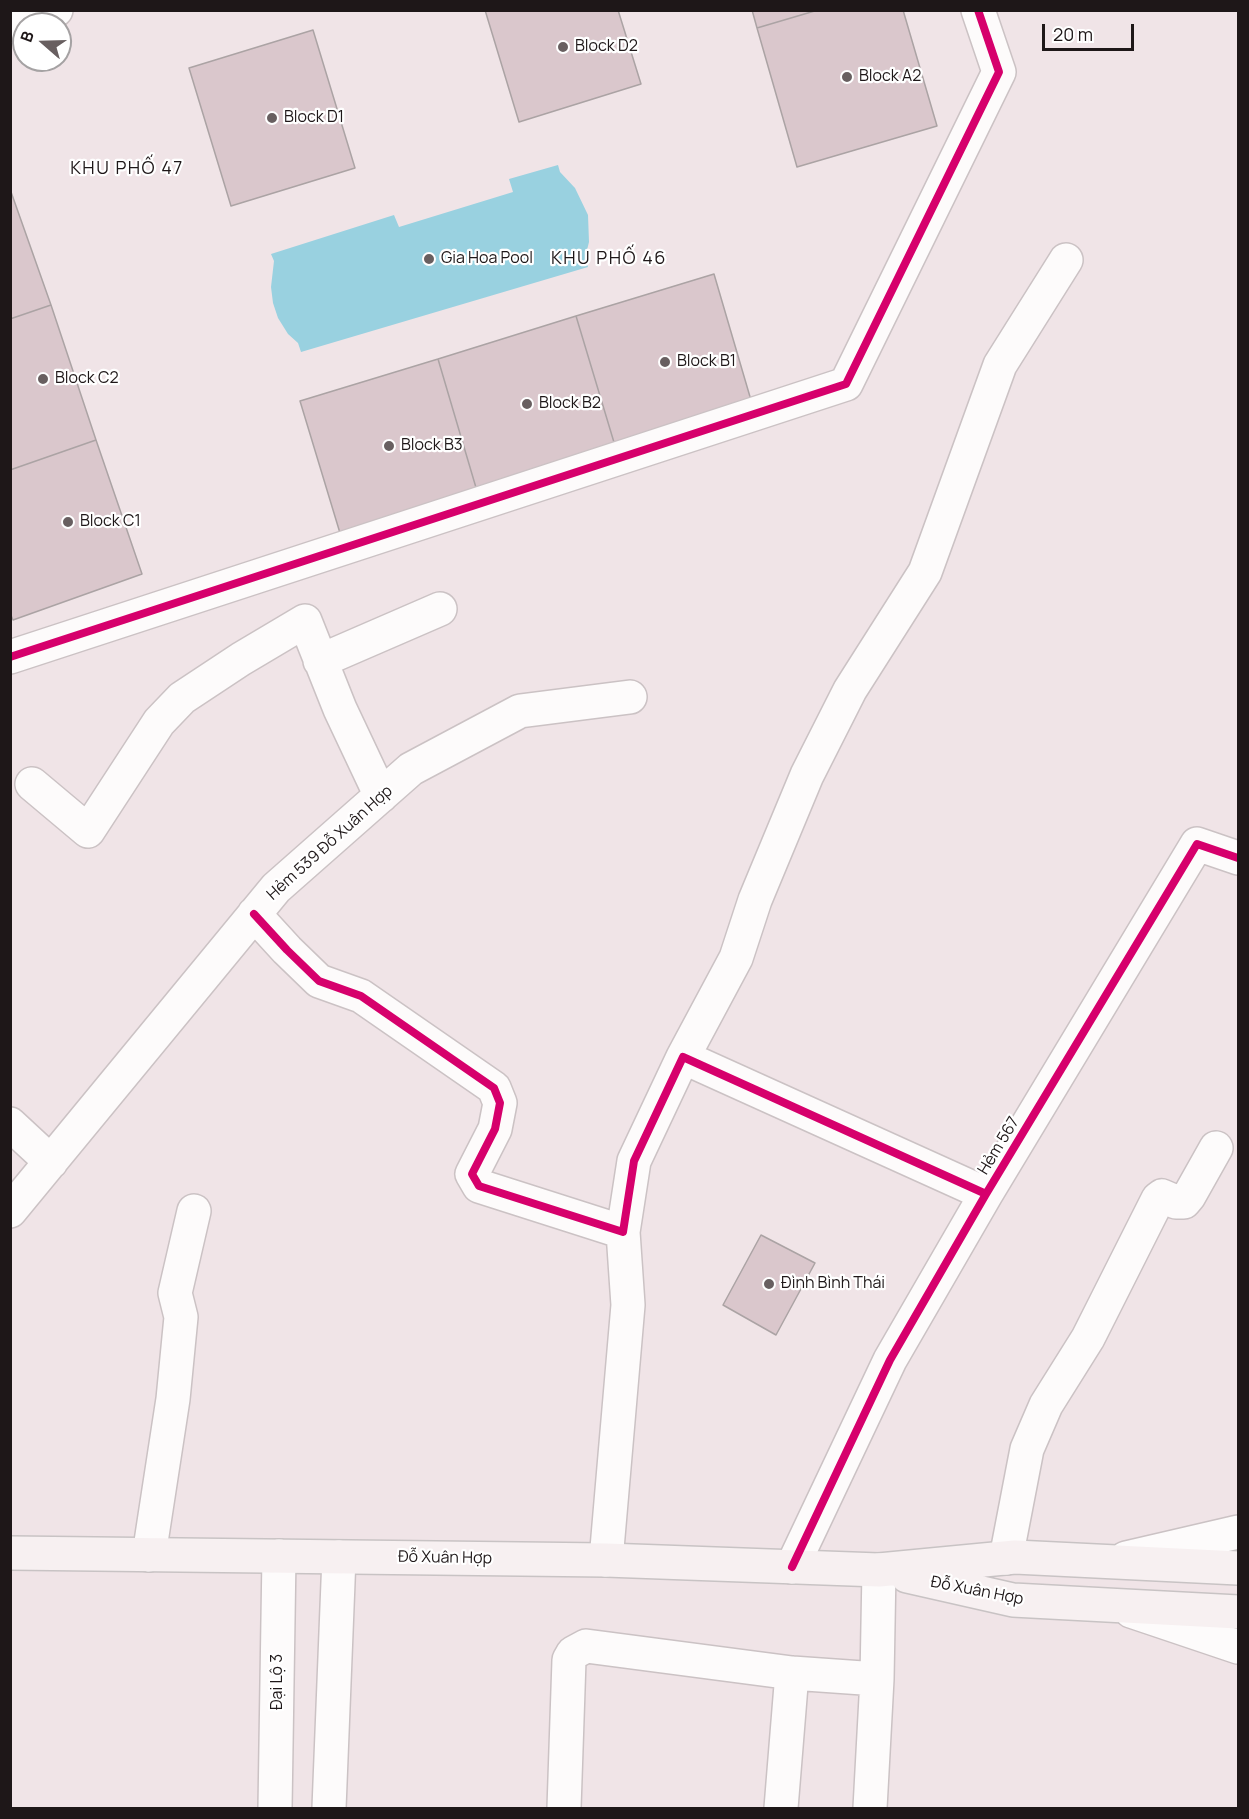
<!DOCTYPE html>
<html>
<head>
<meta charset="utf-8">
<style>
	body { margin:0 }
	#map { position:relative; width:1249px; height:1819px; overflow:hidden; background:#f0e4e7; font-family:Manrope,sans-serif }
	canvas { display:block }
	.frame { position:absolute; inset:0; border:12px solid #1e1718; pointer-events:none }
	.north { position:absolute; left:12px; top:12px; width:60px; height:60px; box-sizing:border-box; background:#fff; border:2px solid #a5a2a3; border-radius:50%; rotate:290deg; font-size:16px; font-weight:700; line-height:24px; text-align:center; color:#1e1718 }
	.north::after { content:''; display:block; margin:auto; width:21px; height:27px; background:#685f60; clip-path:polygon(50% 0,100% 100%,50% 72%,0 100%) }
	.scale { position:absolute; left:1042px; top:24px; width:92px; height:27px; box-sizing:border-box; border:3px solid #1e1718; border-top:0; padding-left:8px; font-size:18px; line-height:21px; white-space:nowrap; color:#1e1718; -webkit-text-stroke:4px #fff; paint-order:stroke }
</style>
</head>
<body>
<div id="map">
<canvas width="1249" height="1819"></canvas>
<div class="frame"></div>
<div class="north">B</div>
<div class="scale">20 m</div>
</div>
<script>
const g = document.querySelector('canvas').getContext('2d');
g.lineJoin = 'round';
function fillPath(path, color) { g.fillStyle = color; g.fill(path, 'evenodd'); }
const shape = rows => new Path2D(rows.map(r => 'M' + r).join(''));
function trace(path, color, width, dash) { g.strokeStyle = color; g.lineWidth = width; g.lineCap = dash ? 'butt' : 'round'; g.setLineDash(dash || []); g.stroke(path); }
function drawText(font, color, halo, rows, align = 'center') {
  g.font = font + ' Manrope,sans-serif'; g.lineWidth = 4.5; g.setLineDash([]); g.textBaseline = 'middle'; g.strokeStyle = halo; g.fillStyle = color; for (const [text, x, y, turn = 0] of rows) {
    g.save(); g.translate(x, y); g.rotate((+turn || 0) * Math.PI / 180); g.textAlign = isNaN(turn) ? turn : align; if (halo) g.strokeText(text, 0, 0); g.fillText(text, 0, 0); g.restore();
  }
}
const water = shape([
	[558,165,560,172,575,188,588,215,589,242,585,258,588,267,301,352,298,343,288,334,278,318,273,303,271,287,274,261,271,254,394,215,399,227,513,192,509,179]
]);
const building = shape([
	[485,10,618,10,641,84,519,122,485,10],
	[752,10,818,10,757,28,752,10],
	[818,10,903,10,937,126,797,167,757,28,818,10],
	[313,30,355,168,231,206,189,68,313,30],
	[10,189,51,305,10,319,10,189],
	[714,274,753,407,616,449,576,316,714,274],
	[51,305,96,440,10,470,10,319,51,305],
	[576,316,616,449,477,491,438,359,576,316],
	[438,359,477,491,340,533,300,401,438,359],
	[96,440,142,574,13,620,10,613,10,470,96,440],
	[761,1235,815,1263,776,1335,723,1305,761,1235]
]);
const minor = shape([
	[10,25,56,10],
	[10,657,846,384,999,72,978,10],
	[320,661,440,609],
	[32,784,88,831,159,722,182,698,241,659,305,621,340,709,381,796],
	[254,914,287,950,319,981,361,996,494,1088,500,1103,495,1129,472,1174,479,1186,623,1232],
	[683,1057,736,958,755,900,807,775,850,690,925,572,1000,365,1066,260],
	[10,1124,51,1162],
	[10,1211,276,888,411,769,520,711,630,697],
	[149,1555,173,1399,181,1317,175,1293,194,1211],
	[1006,1558,1027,1449,1046,1405,1088,1338,1158,1199,1162,1196,1176,1202,1184,1202,1189,1196,1216,1148],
	[1126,1558,1238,1532],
	[606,1560,628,1305,623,1232,634,1161,683,1057,986,1194],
	[792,1567,890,1360,986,1194,1197,844,1238,858],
	[1131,1611,1238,1647],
	[275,1808,279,1556],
	[329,1808,339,1557],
	[564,1808,569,1660,573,1653,586,1646,792,1673,877,1679],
	[781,1808,792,1673],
	[870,1808,877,1679,879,1570]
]);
const major = shape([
	[10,1553,606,1560,879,1570,1015,1557,1238,1568],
	[907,1576,1013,1600,1238,1612]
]);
const cycleway = shape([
	[10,657,846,384,999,72,978,10],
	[254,914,287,950,319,981,361,996,494,1088,500,1103,495,1129,472,1174,479,1186,623,1232,634,1161,683,1057,986,1194],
	[792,1567,890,1360,986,1194,1197,844,1238,858]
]);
const markers = [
	[563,47,6,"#685f60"],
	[847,77,6,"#685f60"],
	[272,118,6,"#685f60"],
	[429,259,6,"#685f60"],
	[665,362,6,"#685f60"],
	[43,379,6,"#685f60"],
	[527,404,6,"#685f60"],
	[389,446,6,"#685f60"],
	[68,522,6,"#685f60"],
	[769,1284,6,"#685f60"]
];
const poiNames = [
	["Block D2",575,47],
	["Block A2",859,77],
	["Block D1",284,118],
	["Gia Hoa Pool",441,259],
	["Block B1",677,362],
	["Block C2",55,379],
	["Block B2",539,404],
	["Block B3",401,446],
	["Block C1",80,522],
	["Đình Bình Thái",781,1284]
];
const streetNames = [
	["Hẻm 539 Đỗ Xuân Hợp",330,843,-42],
	["Hẻm 567",999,1146,-59],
	["Đỗ Xuân Hợp",445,1558,1],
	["Đỗ Xuân Hợp",977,1591,11],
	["Đại Lộ 3",278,1682,-90]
];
const neighbourhoodNames = [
	["KHU PHỐ 47",127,169],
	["KHU PHỐ 46",609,259]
];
fillPath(water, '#99d1e0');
fillPath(building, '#dac7cc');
trace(building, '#aba3a4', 1.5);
trace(minor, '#cbc2c4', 36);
trace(major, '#c8c3c4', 36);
trace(minor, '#fdfbfb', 33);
trace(major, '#f7f0f1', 33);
trace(cycleway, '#d6006c', 8);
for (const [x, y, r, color] of markers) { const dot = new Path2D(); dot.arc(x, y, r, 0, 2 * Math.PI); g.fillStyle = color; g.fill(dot); trace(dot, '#fff', 2); }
drawText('16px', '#1e1718', '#fff', poiNames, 'left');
drawText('16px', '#1e1718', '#fff', streetNames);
g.letterSpacing = '1.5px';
drawText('18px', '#1e1718', '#fff', neighbourhoodNames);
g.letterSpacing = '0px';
</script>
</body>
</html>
